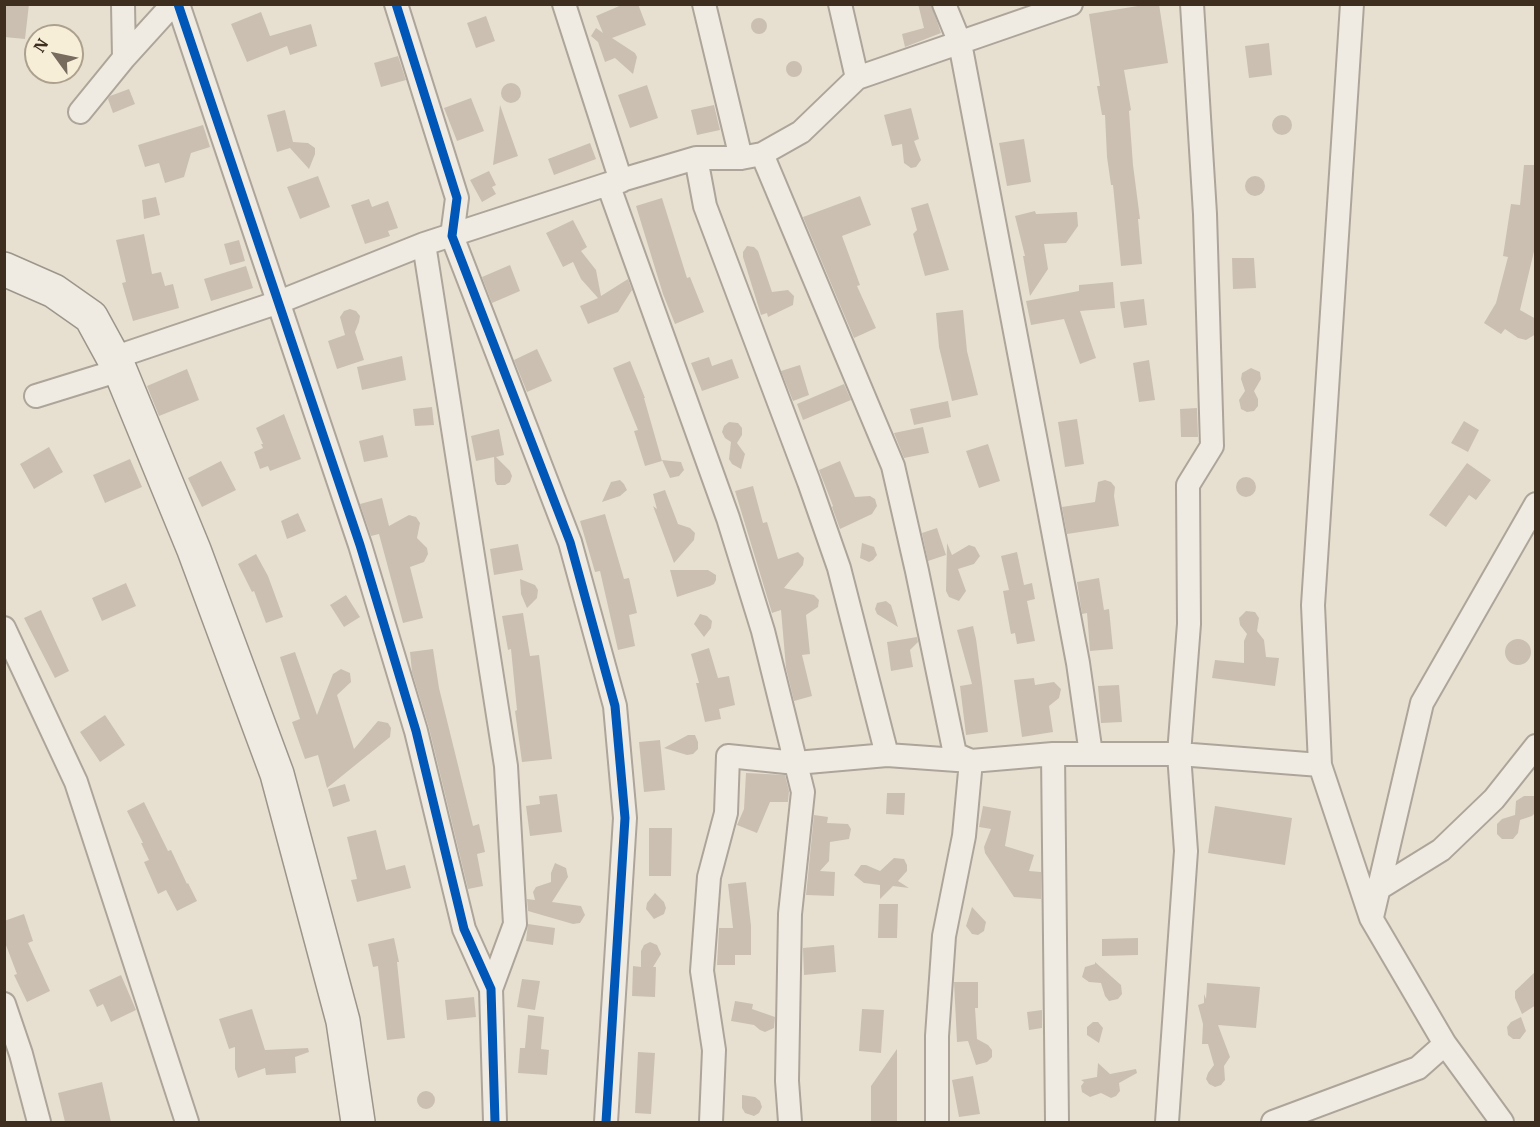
<!DOCTYPE html>
<html>
<head>
<meta charset="utf-8">
<style>
	body { margin:0 }
	#map { position:relative; width:1540px; height:1127px; overflow:hidden; background:#e7e0d1; font-family:"IBM Plex Serif",serif }
	canvas { display:block }
	.frame { position:absolute; inset:0; border:6px solid #3d2e20; pointer-events:none }
	.north { position:absolute; left:24px; top:24px; width:60px; height:60px; box-sizing:border-box; background:#f7eed8; border:2px solid #ada18e; border-radius:50%; rotate:303deg; font-size:16px; font-weight:700; line-height:24px; text-align:center; color:#3d2e20 }
	.north::after { content:''; display:block; margin:auto; width:21px; height:27px; background:#786c5e; clip-path:polygon(50% 0,100% 100%,50% 72%,0 100%) }
</style>
</head>
<body>
<div id="map">
<canvas width="1540" height="1127"></canvas>
<div class="frame"></div>
<div class="north">N</div>
</div>
<script>
const g = document.querySelector('canvas').getContext('2d');
g.lineJoin = 'round';
function fillPath(path, color) { g.fillStyle = color; g.fill(path, 'evenodd'); }
const shape = rows => new Path2D(rows.map(r => 'M' + r).join(''));
function trace(path, color, width, dash) { g.strokeStyle = color; g.lineWidth = width; g.lineCap = dash ? 'butt' : 'round'; g.setLineDash(dash || []); g.stroke(path); }
const building = shape([
	[4,4,29,4,25,39,4,37],
	[624,4,638,4,646,25,612,38,635,53,637,57,633,74,615,58,605,62,598,42,591,36,596,28,603,33,596,16],
	[918,4,931,4,941,33,905,47,902,34,924,28],
	[1150,4,1159,4,1168,63,1124,70,1131,110,1129,111,1133,165,1140,219,1138,219,1142,264,1121,266,1113,185,1111,185,1107,157,1105,115,1102,115,1097,86,1100,86,1089,14],
	[261,12,270,36,311,24,317,46,290,55,287,46,247,62,231,24],
	[486,16,495,41,476,48,467,23],
	'751 26a8 8 0 1 1 16 0a8 8 0 1 1-16 0Z',
	[1269,43,1272,75,1249,78,1245,46],
	[398,56,406,80,381,87,374,63],
	'786 69a8 8 0 1 1 16 0a8 8 0 1 1-16 0Z',
	'501 93a10 10 0 1 1 20 0a10 10 0 1 1-20 0Z',
	[647,85,658,118,630,128,618,95],
	[129,89,135,104,113,113,108,99,110,96],
	[471,98,484,131,457,141,444,108],
	[500,105,518,156,493,165],
	[714,105,720,130,697,135,691,110],
	[911,108,919,139,914,141,921,160,916,167,911,168,904,163,902,144,892,146,884,115],
	[285,110,293,142,308,143,315,148,315,154,309,169,290,148,277,152,267,115],
	'1272 125a10 10 0 1 1 20 0a10 10 0 1 1-20 0Z',
	[203,125,210,147,191,153,184,177,165,183,159,163,145,167,138,145],
	[1024,139,1031,182,1007,186,999,143],
	[590,143,596,159,554,175,548,159],
	[1524,165,1536,165,1536,243,1520,310,1536,319,1536,334,1526,340,1518,338,1505,329,1501,334,1484,323,1496,303,1508,257,1503,256,1511,204,1520,205],
	[489,171,496,185,492,187,496,194,482,202,470,180],
	[318,176,330,207,300,219,287,187],
	'1245 186a10 10 0 1 1 20 0a10 10 0 1 1-20 0Z',
	[860,196,871,225,842,236,860,285,857,286,876,328,854,338,803,217],
	[156,197,160,215,144,219,142,200],
	[662,198,687,278,690,277,704,312,675,324,663,294,636,206],
	[369,199,372,207,388,201,398,228,388,231,390,236,365,244,351,205],
	[928,203,949,270,925,276,913,234,917,230,911,208],
	[1035,211,1036,214,1077,212,1078,226,1066,243,1044,244,1048,269,1030,296,1023,256,1025,256,1015,216],
	[573,220,587,247,581,251,596,270,601,296,628,279,632,290,618,312,588,324,580,306,598,298,581,279,573,262,563,267,546,233],
	[144,234,152,274,161,272,165,286,173,284,179,308,133,321,122,283,126,282,116,240],
	[239,240,245,261,230,265,224,244],
	[747,246,754,247,758,251,772,292,788,290,794,296,793,305,768,317,767,313,761,315,743,257,743,252],
	[1232,258,1254,258,1256,288,1233,289],
	[510,265,520,291,492,303,482,277],
	[246,266,253,288,211,301,204,279],
	[1113,282,1115,308,1080,311,1096,358,1080,364,1064,319,1031,325,1026,301,1079,291,1079,285],
	[1144,299,1147,325,1124,328,1120,302],
	[350,309,356,311,360,316,359,322,355,332,364,360,337,369,328,341,345,335,340,317,344,311],
	[963,310,967,351,978,395,952,401,939,347,936,313],
	[537,349,552,381,527,392,514,360],
	[402,356,406,380,362,390,357,367],
	[709,357,712,366,732,359,739,378,702,391,691,363],
	[1149,360,1155,400,1139,402,1133,363],
	[630,361,645,398,644,398,662,461,645,466,634,431,638,430,613,368],
	[800,365,809,395,793,401,781,371],
	[1251,368,1260,372,1261,379,1254,391,1258,399,1258,406,1254,411,1247,412,1241,409,1239,400,1245,391,1241,379,1242,373],
	[187,369,199,400,159,416,147,386],
	[844,384,851,400,803,420,797,404],
	[948,401,951,417,914,425,910,409],
	[432,407,434,425,415,426,413,409],
	[1197,408,1198,437,1181,437,1180,409],
	[284,414,301,459,270,471,268,466,260,469,254,452,263,448,261,444,263,444,256,428],
	[1077,419,1084,464,1065,467,1058,422],
	[1464,421,1479,430,1468,452,1451,443],
	[729,422,738,423,742,428,742,435,737,443,745,454,741,469,732,464,729,459,731,442,725,438,722,432,724,426],
	[923,427,929,453,904,458,894,433],
	[499,429,504,455,496,457,510,471,512,476,510,482,505,485,497,485,495,481,494,457,476,461,471,436],
	[383,435,388,457,364,462,359,441],
	[988,444,1000,481,979,488,966,451],
	[49,447,63,472,34,489,20,464],
	[130,459,142,487,105,503,93,475],
	[662,460,681,462,684,470,679,476,670,478],
	[221,461,236,490,202,507,188,478],
	[840,461,855,497,870,496,875,499,877,506,872,514,840,529,832,507,833,506,819,470],
	[1467,463,1491,480,1476,500,1469,495,1446,527,1429,515],
	'1236 487a10 10 0 1 1 20 0a10 10 0 1 1-20 0Z',
	[620,480,624,484,627,490,620,496,602,502,611,482],
	[1105,480,1111,482,1115,487,1114,496,1119,526,1067,534,1062,507,1095,502,1098,482],
	[753,486,763,523,767,522,778,559,798,552,804,558,803,565,784,588,814,595,819,600,818,607,806,615,810,654,802,655,812,696,794,701,786,668,781,610,772,613,735,491],
	[665,490,678,524,690,528,695,533,694,540,674,563,653,506,657,509,653,494],
	[382,498,389,526,409,515,416,517,420,523,417,538,427,548,428,554,424,562,410,567,423,618,403,623,379,534,371,536,360,504],
	[298,513,306,531,287,539,281,521],
	[605,514,624,579,629,578,637,613,629,615,635,646,618,650,600,571,595,572,580,521],
	[937,528,946,555,928,561,922,533],
	[862,543,874,547,877,555,873,560,869,562,860,558],
	[947,543,952,555,969,545,975,547,980,556,974,564,958,569,966,591,959,601,949,597,946,591],
	[518,544,523,570,494,575,490,549],
	[1017,552,1024,585,1032,583,1035,599,1027,601,1035,641,1017,644,1015,633,1011,634,1003,591,1009,590,1001,556],
	[256,554,268,576,283,617,266,623,254,591,252,592,238,564],
	[670,570,708,570,716,575,716,580,714,584,710,586,677,597],
	[1099,578,1104,610,1109,609,1113,649,1090,651,1087,613,1082,614,1077,582],
	[520,579,535,585,538,590,537,598,527,608,521,594],
	[126,583,136,606,102,621,92,598],
	[346,595,360,617,344,627,330,605],
	[886,601,891,605,898,627,877,614,875,609,877,603],
	[41,610,69,671,55,678,24,618],
	[1246,611,1255,612,1259,618,1257,631,1264,640,1266,657,1279,658,1275,686,1212,678,1215,660,1244,663,1244,641,1247,634,1240,625,1239,618],
	[523,613,530,656,539,655,552,759,522,762,515,711,517,710,511,649,508,650,502,616],
	[700,614,707,616,712,621,711,628,704,637,694,624],
	[973,626,976,639,982,683,978,683,982,683,988,732,966,735,960,686,972,684,957,630],
	[917,637,918,642,910,650,913,667,891,671,887,642],
	'1505 652a13 13 0 1 1 26 0a13 13 0 1 1-26 0Z',
	[709,648,718,678,729,676,735,705,719,709,721,719,705,722,696,683,699,683,691,654],
	[433,649,439,688,473,826,479,824,485,852,477,854,483,886,468,889,429,728,412,672,410,652],
	[295,652,317,715,333,674,341,669,350,673,351,682,337,695,354,749,378,721,388,723,391,728,390,737,327,788,318,755,305,759,292,722,300,719,280,657],
	[1034,678,1035,685,1054,682,1061,689,1059,698,1049,706,1053,732,1022,737,1014,680],
	[1119,685,1122,722,1101,723,1098,686],
	[105,715,125,745,100,762,80,732],
	[688,735,695,735,698,742,698,749,693,754,687,755,664,748],
	[660,740,665,790,644,792,639,742],
	[746,773,785,775,789,791,788,802,770,802,757,833,737,825,744,809],
	[345,784,350,801,333,807,328,789],
	[887,793,905,793,904,815,886,814],
	[557,794,562,832,530,836,526,806,540,804,539,796],
	[1524,796,1536,796,1536,812,1532,816,1520,820,1518,833,1513,839,1502,839,1497,834,1497,824,1502,819,1515,815,1516,801],
	[144,802,168,851,171,850,187,884,188,883,197,901,177,911,166,890,158,894,144,862,149,860,141,843,143,843,127,811],
	[983,806,1011,811,1005,846,1034,855,1029,871,1041,872,1041,899,1014,897,985,853,984,847,991,829,979,827],
	[1215,806,1292,818,1285,865,1208,853],
	[814,815,828,817,827,823,848,824,851,829,849,839,830,842,829,861,820,871,835,872,834,896,806,895],
	[649,828,672,828,671,876,649,876],
	[376,830,386,870,405,865,411,888,357,902,351,880,357,879,347,837],
	[894,858,904,859,907,865,907,871,898,881,909,888,893,886,880,899,880,885,864,883,854,875,861,865,866,865,880,871],
	[555,863,566,868,568,877,552,902,581,906,585,915,580,923,573,924,528,911,527,899,535,900,533,892,536,887,551,882,551,873],
	[746,882,751,926,751,955,735,955,735,965,717,965,719,928,733,928,728,884],
	[655,893,664,902,666,908,664,914,654,919,646,909,647,903],
	[879,904,898,904,897,938,878,938],
	[972,907,986,922,984,931,978,935,972,934,966,926],
	[24,914,33,941,28,943,50,991,27,1002,14,975,17,974,4,940,4,921],
	[528,924,555,928,553,945,526,941],
	[394,938,399,962,397,962,405,1038,387,1040,378,966,373,967,368,944],
	[1138,938,1138,955,1102,956,1102,939],
	[650,942,657,945,661,954,653,967,656,967,655,997,632,996,633,966,641,967,641,951,644,945],
	[834,945,836,972,804,975,803,948],
	[1095,962,1121,985,1122,994,1118,999,1109,1001,1105,996,1101,983,1089,982,1082,977,1085,967,1095,964],
	[1536,971,1536,1005,1522,1014,1515,998,1515,991],
	[121,975,136,1010,111,1022,103,1004,97,1007,89,990],
	[522,979,540,981,535,1010,517,1007],
	[954,982,978,982,978,1008,975,1008,977,1039,988,1045,992,1050,992,1057,987,1062,976,1065,968,1041,957,1042],
	[1207,983,1260,987,1256,1028,1218,1025,1230,1057,1224,1066,1225,1080,1221,1085,1215,1087,1209,1084,1206,1079,1208,1073,1214,1065,1208,1044,1202,1044,1203,1024,1198,1005,1204,1003,1204,994,1206,999],
	[474,997,476,1017,447,1020,445,1000],
	[735,1001,753,1004,752,1009,775,1017,774,1028,765,1032,760,1030,754,1025,731,1021],
	[252,1009,265,1050,308,1048,309,1052,295,1057,296,1073,266,1075,265,1068,238,1078,235,1069,235,1047,229,1049,219,1019],
	[862,1009,884,1010,881,1053,859,1051],
	[1042,1010,1042,1028,1029,1030,1027,1012],
	[528,1015,544,1017,541,1049,549,1050,547,1075,518,1073,520,1048,525,1048],
	[1521,1017,1526,1031,1520,1039,1513,1039,1508,1035,1507,1027,1511,1022],
	[1093,1022,1098,1022,1103,1028,1099,1043,1087,1035,1087,1027],
	[897,1049,897,1122,871,1122,871,1086],
	[638,1052,655,1053,651,1114,635,1113],
	[1098,1063,1110,1074,1136,1069,1137,1073,1119,1083,1120,1091,1116,1096,1111,1098,1101,1093,1090,1097,1082,1092,1081,1086,1084,1082,1081,1080,1097,1077],
	[973,1076,980,1114,959,1117,952,1080],
	[102,1082,111,1122,65,1122,58,1093],
	'417 1100a9 9 0 1 1 18 0a9 9 0 1 1-18 0Z',
	[742,1095,755,1097,760,1101,762,1107,759,1113,754,1116,745,1113,742,1108]
]);
const street = shape([
	[123,4,124,58],
	[178,4,360,545,416,731,464,929,491,989,495,1122],
	[396,4,457,198,452,236,570,542,615,706,625,818,606,1122],
	[564,4,621,181],
	[704,4,741,158],
	[840,4,857,78],
	[944,4,960,43,1047,499,1078,663,1091,754],
	[1352,4,1313,605,1320,765,1371,918,1445,1044],
	[80,112,124,58,173,4],
	[762,154,893,466,917,571,955,754,971,761,964,836,944,936,937,1036,937,1122],
	[696,158,705,206,809,482,839,568,887,755],
	[608,184,728,518,763,631,803,792,790,914,787,1081,790,1122],
	[424,244,506,766,515,924,491,989],
	[113,358,279,302,424,244,608,184,696,158,741,158,762,154,801,132,857,78,1071,4],
	[36,396,120,370],
	[4,628,76,782,187,1122],
	[1053,754,1057,1122],
	[1378,889,1441,850,1494,799,1536,746],
	[1372,917,1422,703,1536,504],
	[4,1004,21,1054,39,1122],
	[711,1122,714,1050,702,971,709,877,726,813,728,756,796,763,887,755,971,761,1053,754,1179,754,1320,765],
	[1167,1122,1186,851,1179,754,1189,624,1188,485,1212,446,1205,214,1192,4],
	[1273,1122,1418,1068,1445,1044,1502,1122]
]);
const secondary = shape([
	[4,269,54,291,91,317,120,370,194,550,277,774,343,1021,358,1122]
]);
const cycleway = shape([
	[178,4,360,545,416,731,464,929,491,989,495,1122],
	[396,4,457,198,452,236,570,542,615,706,625,818,606,1122]
]);
fillPath(building, '#cbbfb2');
trace(street, '#ada599', 26);
trace(secondary, '#9c958a', 36);
trace(street, '#efebe3', 22);
trace(secondary, '#efebe3', 33);
trace(cycleway, '#0057b8', 9);
</script>
</body>
</html>
